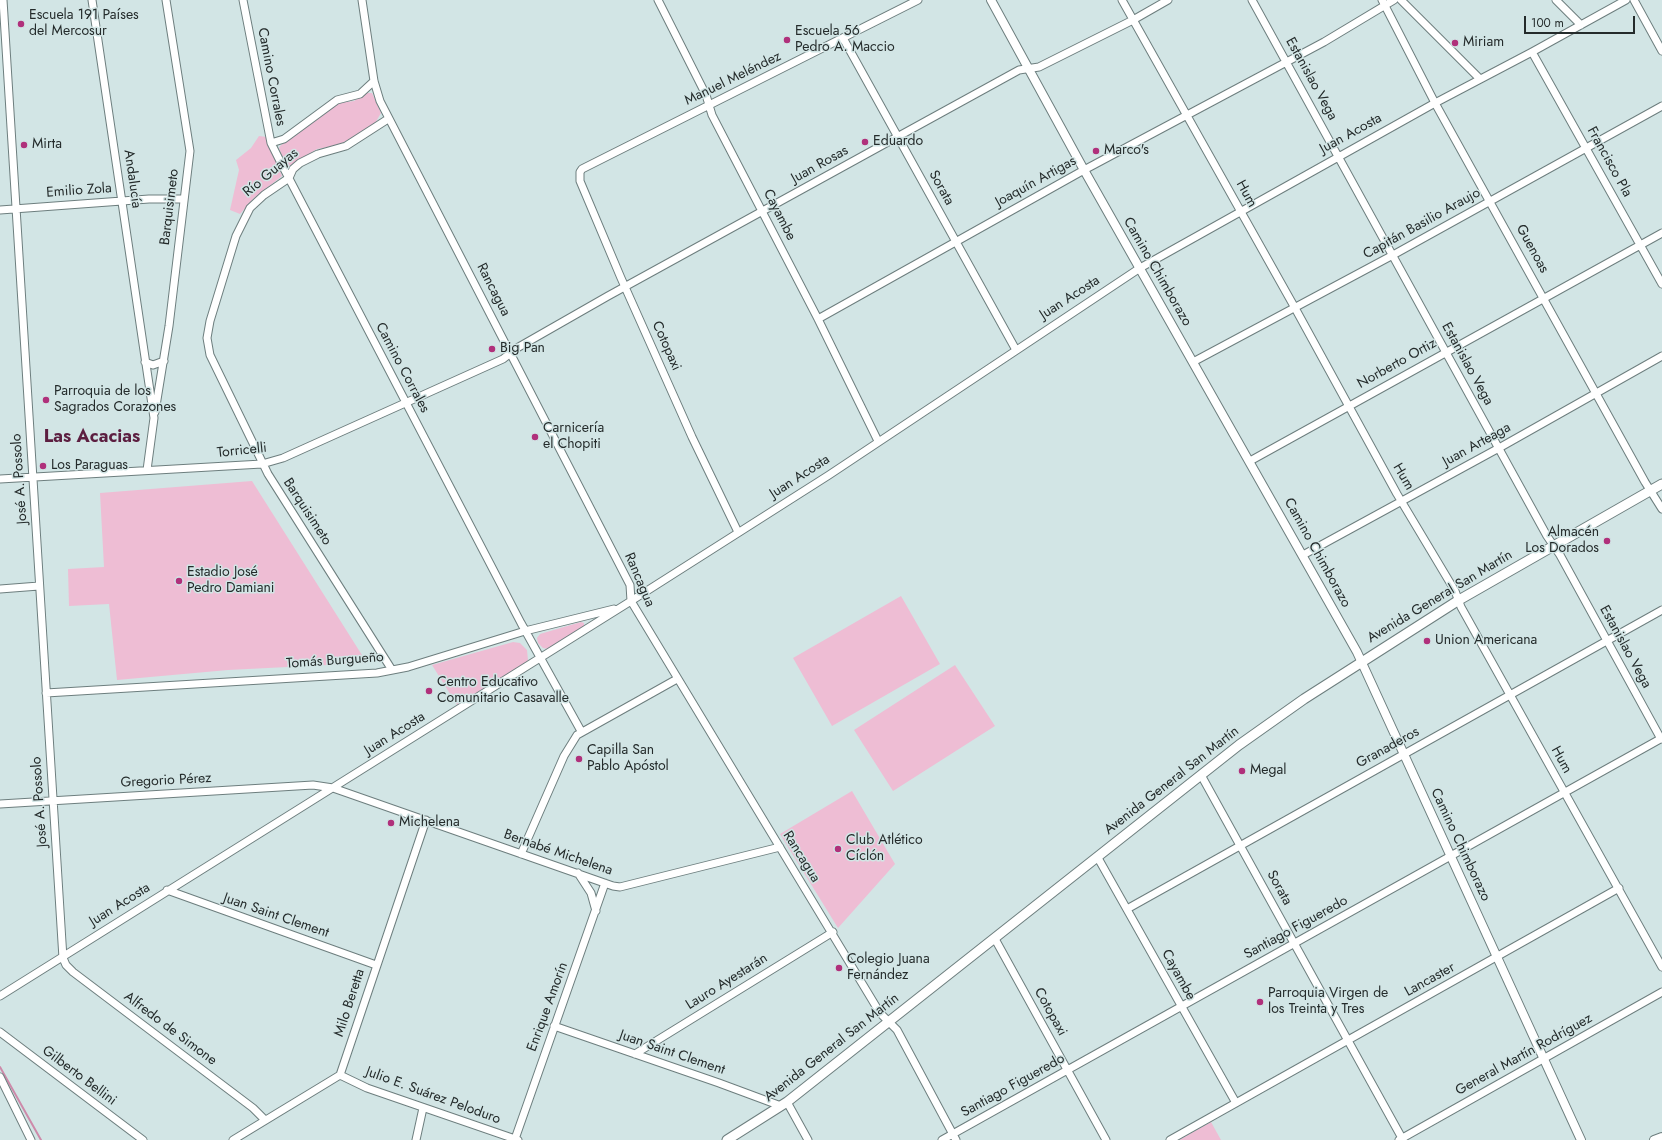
<!DOCTYPE html>
<html>
<head>
<meta charset="utf-8">
<style>
	body { margin:0 }
	#map { position:relative; width:1662px; height:1140px; overflow:hidden; background:#d2e5e5; font-family:Jost,sans-serif }
	canvas { display:block }
	.scale { position:absolute; left:1524px; top:16px; width:111px; height:18px; box-sizing:border-box; border:2px solid #242b2b; border-top:0; padding-left:5px; font-size:12px; line-height:14px; white-space:nowrap; color:#242b2b; -webkit-text-stroke:3px #d2e5e5; paint-order:stroke }
</style>
</head>
<body>
<div id="map">
<canvas width="1662" height="1140"></canvas>
<div class="scale">100 m</div>
</div>
<script>
const g = document.querySelector('canvas').getContext('2d');
g.lineJoin = 'round';
function fillPath(path, color) { g.fillStyle = color; g.fill(path, 'evenodd'); }
const shape = rows => new Path2D(rows.map(r => 'M' + r).join(''));
function trace(path, color, width, dash) { g.strokeStyle = color; g.lineWidth = width; g.lineCap = dash ? 'butt' : 'round'; g.setLineDash(dash || []); g.stroke(path); }
function drawText(font, color, halo, rows, align = 'center') {
  g.font = font + ' Jost,sans-serif'; g.lineWidth = 3; g.setLineDash([]); g.textBaseline = 'middle'; g.strokeStyle = halo; g.fillStyle = color; for (const [text, x, y, turn = 0] of rows) {
    g.save(); g.translate(x, y); g.rotate((+turn || 0) * Math.PI / 180); g.textAlign = isNaN(turn) ? turn : align; if (halo) g.strokeText(text, 0, 0); g.fillText(text, 0, 0); g.restore();
  }
}
const green = shape([
	[367,93,372,93,381,113,374,125,339,145,317,149,289,166,285,163,279,148,280,146,339,103,354,101],
	[259,136,267,137,282,176,254,198,240,214,230,210,239,170,236,160,251,148],
	[252,481,367,663,228,670,117,680,109,604,69,606,68,569,104,567,100,493],
	[901,596,940,664,832,726,793,658],
	[581,622,584,623,584,627,548,649,543,648,538,643,537,638,540,634],
	[513,642,520,643,527,650,528,660,525,664,457,705,432,665],
	[955,665,995,726,893,791,854,730],
	[852,791,895,864,838,928,780,834],
	[1211,1122,1221,1140,1179,1140]
]);
const stream = shape([
	[0,1067,41,1140]
]);
const minor = shape([
	[3,0,63,958,66,965,73,972,253,1108,265,1120],
	[92,0,154,418,147,470],
	[243,0,271,143,282,165,521,623,581,731],
	[362,0,374,81,380,101,630,585,631,601,880,1013,897,1030,956,1140],
	[658,0,706,95,712,115,818,319,878,441],
	[1122,0,1295,308,1397,494,1455,591,1461,607,1662,967],
	[1252,0,1547,536,1560,555,1661,739],
	[1382,0,1435,103,1645,482,1662,509],
	[1401,0,1480,79],
	[1556,0,1581,25],
	[1634,0,1662,51],
	[843,38,1016,350],
	[1532,52,1662,284],
	[388,119,346,146,318,154,300,163,293,169,289,178,264,195,250,208,236,236,210,321,207,338,210,355,268,474,392,670],
	[271,143,284,139,337,100,360,94,374,81],
	[0,210,149,199,183,199],
	[818,319,1084,170,1324,42,1394,0],
	[145,362,153,365,164,361],
	[1193,362,1393,255,1662,106],
	[155,412,169,326,190,151,166,0],
	[1250,461,1662,233],
	[0,479,262,464,283,458,503,359,517,348,608,296,1019,70,1039,67,1133,20,1168,0],
	[738,532,692,437,621,278,580,181,580,172,582,169,918,0],
	[1303,555,1499,448,1662,356],
	[0,589,39,586],
	[46,693,377,673,408,667,525,631,614,609],
	[1201,775,1403,1140],
	[0,804,313,785,333,788,613,886,620,887,780,847],
	[521,854,564,756,577,735,677,679],
	[1098,858,1236,1103],
	[578,873,591,893,596,911],
	[167,890,376,965],
	[1127,909,1662,610],
	[995,939,1106,1140],
	[0,996,631,601,829,475,1140,268,1435,103,1532,52,1626,0],
	[554,1026,719,1083,781,1106],
	[0,1032,143,1140],
	[635,1054,833,932],
	[340,1075,367,1088,518,1140],
	[0,1077,31,1140],
	[787,1102,808,1140],
	[515,1139,605,883],
	[233,1140,340,1075,426,820],
	[416,1140,423,1108],
	[942,1140,1662,738],
	[1170,1140,1619,888],
	[1399,1140,1662,992]
]);
const tertiary = shape([
	[991,0,1084,170,1357,652,1581,1140],
	[1654,1140,1662,1137]
]);
const secondary = shape([
	[727,1140,787,1102,1239,745,1304,699,1459,600,1662,484]
]);
const markers = [
	[21,24,4,"#b0307b"],
	[787,40,4,"#b0307b"],
	[1455,43,4,"#b0307b"],
	[865,142,4,"#b0307b"],
	[24,145,4,"#b0307b"],
	[1096,151,4,"#b0307b"],
	[492,349,4,"#b0307b"],
	[46,400,4,"#b0307b"],
	[535,437,4,"#b0307b"],
	[43,466,4,"#b0307b"],
	[1607,541,4,"#b0307b"],
	[179,581,4,"#b0307b"],
	[1427,641,4,"#b0307b"],
	[429,691,4,"#b0307b"],
	[579,759,4,"#b0307b"],
	[1242,771,4,"#b0307b"],
	[391,823,4,"#b0307b"],
	[838,849,4,"#b0307b"],
	[839,968,4,"#b0307b"],
	[1260,1002,4,"#b0307b"]
];
const poiNames = [
	["Escuela 191 Países",29,16],
	["del Mercosur",29,32],
	["Escuela 56",795,32],
	["Pedro A. Maccio",795,48],
	["Miriam",1463,43],
	["Eduardo",873,142],
	["Mirta",32,145],
	["Marco's",1104,151],
	["Big Pan",500,349],
	["Parroquia de los",54,392],
	["Sagrados Corazones",54,408],
	["Carnicería",543,429],
	["el Chopiti",543,445],
	["Los Paraguas",51,466],
	["Almacén",1599,533,"right"],
	["Los Dorados",1599,549,"right"],
	["Estadio José",187,573],
	["Pedro Damiani",187,589],
	["Union Americana",1435,641],
	["Centro Educativo",437,683],
	["Comunitario Casavalle",437,699],
	["Capilla San",587,751],
	["Pablo Apóstol",587,767],
	["Megal",1250,771],
	["Michelena",399,823],
	["Club Atlético",846,841],
	["Cíclón",846,857],
	["Colegio Juana",847,960],
	["Fernández",847,976],
	["Parroquia Virgen de",1268,994],
	["los Treinta y Tres",1268,1010]
];
const streetNames = [
	["Camino Corrales",271,77,79],
	["Manuel Meléndez",733,79,-26],
	["Estanislao Vega",1311,79,61],
	["Juan Acosta",1351,134,-29],
	["Francisco Pla",1609,162,61],
	["Juan Rosas",820,165,-29],
	["Río Guayas",271,173,-40],
	["Andalucía",132,179,82],
	["Joaquín Artigas",1036,182,-29],
	["Sorata",941,188,61],
	["Emilio Zola",79,191,-4],
	["Hum",1246,194,61],
	["Barquisimeto",170,207,-83],
	["Cayambe",779,215,63],
	["Capitán Basilio Araujo",1422,224,-29],
	["Guenoas",1532,249,61],
	["Camino Chimborazo",1157,272,60],
	["Rancagua",493,290,63],
	["Juan Acosta",1070,298,-33],
	["Cotopaxi",666,346,66],
	["Norberto Ortiz",1397,364,-29],
	["Estanislao Vega",1467,364,61],
	["Camino Corrales",402,368,62],
	["Juan Arteaga",1477,445,-29],
	["Torricelli",242,451,-6],
	["Juan Acosta",800,477,-33],
	["Hum",1403,477,60],
	["José A. Possolo",20,479,-94],
	["Barquisimeto",307,512,57],
	["Camino Chimborazo",1317,553,61],
	["Rancagua",639,580,67],
	["Avenida General San Martín",1440,597,-31],
	["Estanislao Vega",1625,647,61],
	["Tomás Burgueño",335,661,-4],
	["Juan Acosta",395,734,-32],
	["Granaderos",1388,748,-29],
	["Hum",1561,760,61],
	["Gregorio Pérez",166,781,-3],
	["Avenida General San Martín",1172,781,-38],
	["José A. Possolo",40,802,-94],
	["Camino Chimborazo",1460,845,65],
	["Bernabé Michelena",558,853,19],
	["Rancagua",801,857,58],
	["Sorata",1279,888,61],
	["Juan Acosta",120,905,-32],
	["Juan Saint Clement",276,916,19],
	["Santiago Figueredo",1296,928,-29],
	["Cayambe",1178,975,61],
	["Lancaster",1430,980,-29],
	["Lauro Ayestarán",727,982,-32],
	["Milo Beretta",350,1003,-72],
	["Enrique Amorín",548,1007,-70],
	["Cotopaxi",1050,1012,61],
	["Alfredo de Simone",170,1029,37],
	["Avenida General San Martín",832,1048,-38],
	["Juan Saint Clement",672,1053,19],
	["General Martín Rodríguez",1524,1055,-29],
	["Gilberto Bellini",79,1076,37],
	["Santiago Figueredo",1013,1086,-29],
	["Julio E. Suárez Peloduro",433,1096,20]
];
const districtNames = [
	["Las Acacias",92,438]
];
fillPath(green, '#eebdd4');
trace(stream, '#cd8aaa', 2);
trace(minor, '#6d7e7e', 9);
trace(tertiary, '#6d7e7e', 10);
trace(secondary, '#6d7e7e', 11);
trace(minor, '#fff', 7);
trace(tertiary, '#fff', 8);
trace(secondary, '#fff', 9);
for (const [x, y, r, color] of markers) { const dot = new Path2D(); dot.arc(x, y, r, 0, 2 * Math.PI); g.fillStyle = color; g.fill(dot); trace(dot, '#d2e5e5', 1.5); }
drawText('14px', '#242b2b', '#d2e5e5', poiNames, 'left');
drawText('14px', '#242b2b', '#d2e5e5', streetNames);
drawText('bold 18px', '#5c1e40', '#d2e5e5', districtNames);
</script>
</body>
</html>
